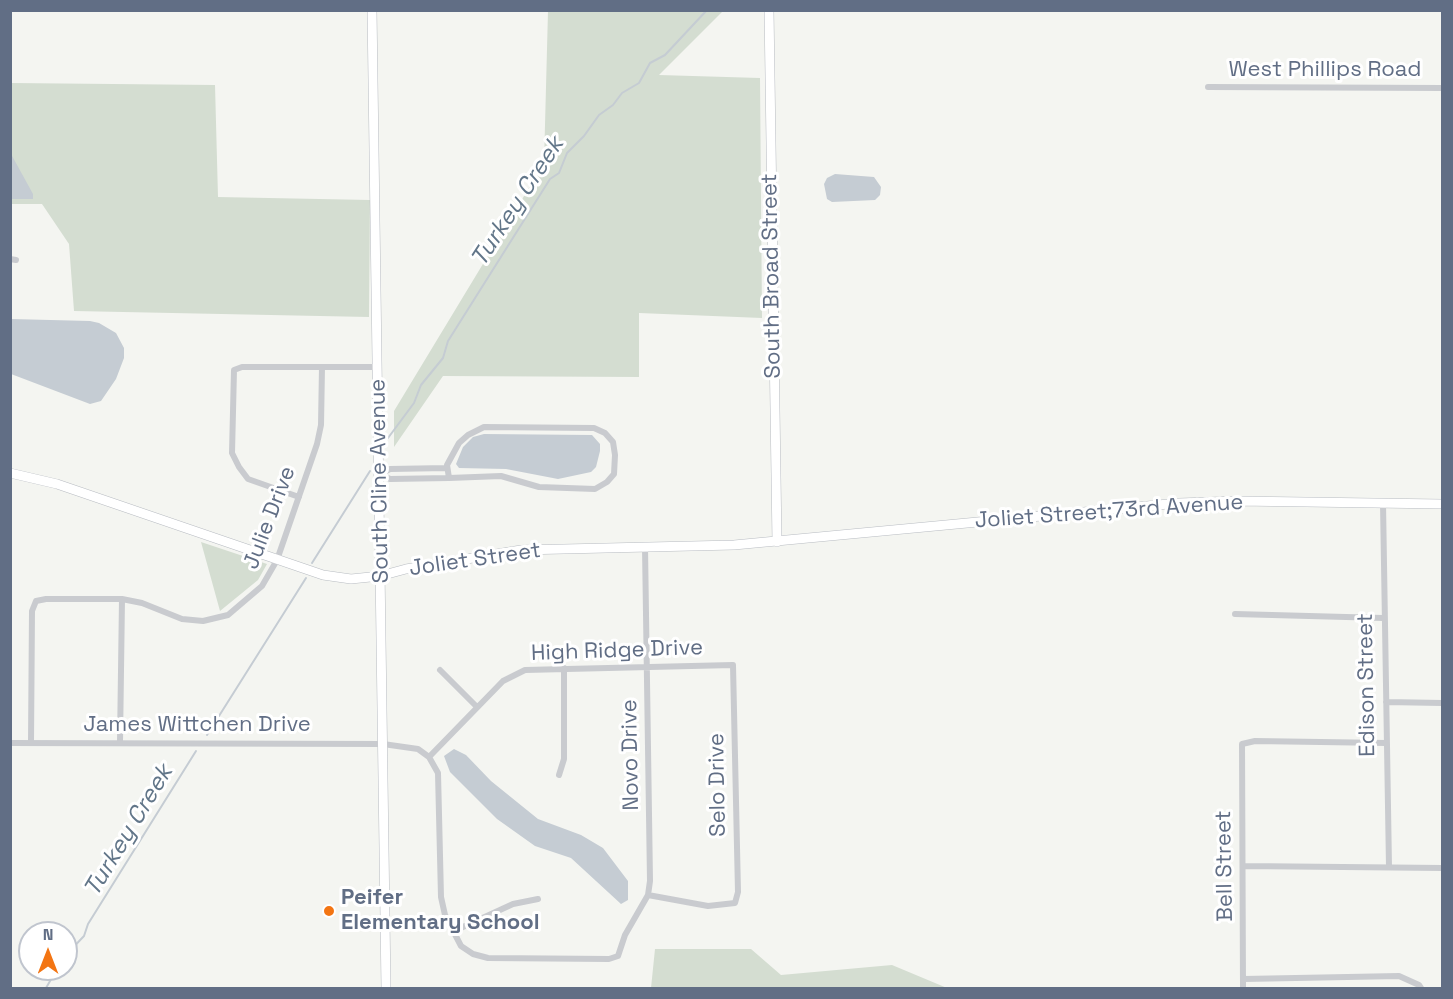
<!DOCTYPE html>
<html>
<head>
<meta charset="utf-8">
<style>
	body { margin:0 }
	#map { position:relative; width:1453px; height:999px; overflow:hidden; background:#f4f5f1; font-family:"Space Grotesk",sans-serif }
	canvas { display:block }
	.frame { position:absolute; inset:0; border:12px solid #616e85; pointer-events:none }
	.north { position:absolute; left:18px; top:921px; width:60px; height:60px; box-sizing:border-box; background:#fff; border:2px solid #c0c5ce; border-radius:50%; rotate:0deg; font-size:16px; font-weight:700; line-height:24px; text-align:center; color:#616e85 }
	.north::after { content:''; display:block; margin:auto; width:21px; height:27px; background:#f37513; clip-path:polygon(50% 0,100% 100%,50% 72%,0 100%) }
</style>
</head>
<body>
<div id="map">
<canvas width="1453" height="999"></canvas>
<div class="frame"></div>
<div class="north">N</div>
</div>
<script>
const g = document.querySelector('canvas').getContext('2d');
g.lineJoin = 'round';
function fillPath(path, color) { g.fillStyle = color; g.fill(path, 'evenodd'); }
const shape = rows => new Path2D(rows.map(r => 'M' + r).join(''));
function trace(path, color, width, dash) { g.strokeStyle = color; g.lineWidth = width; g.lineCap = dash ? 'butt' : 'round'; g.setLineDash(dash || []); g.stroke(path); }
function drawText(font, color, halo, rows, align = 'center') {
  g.font = font + ' "Space Grotesk",sans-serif'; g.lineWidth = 6; g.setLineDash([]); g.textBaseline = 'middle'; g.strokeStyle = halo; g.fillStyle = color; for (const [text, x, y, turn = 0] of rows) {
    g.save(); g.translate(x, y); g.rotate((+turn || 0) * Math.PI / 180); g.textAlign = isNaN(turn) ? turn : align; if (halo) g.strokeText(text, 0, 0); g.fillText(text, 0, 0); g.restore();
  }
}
const green = shape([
	[548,11,723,11,659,75,760,78,762,318,639,313,639,377,443,376,394,447,394,411,544,163],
	[11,83,215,85,218,197,370,200,369,317,74,311,69,244,42,204,11,204],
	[201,542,267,564,258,580,220,611],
	[655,949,751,949,781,975,892,965,947,988,651,988]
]);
const water = shape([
	[11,154,33,194,33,199,11,199],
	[835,174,874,177,881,187,880,195,875,200,832,202,827,199,824,184,827,178],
	[11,319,90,321,99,323,116,333,124,348,124,358,116,379,101,401,90,404,11,374],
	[484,434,592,435,600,444,600,451,596,467,591,472,558,479,506,469,459,468,456,464,463,447,473,437],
	[454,749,466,755,491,781,538,819,581,835,603,848,628,881,628,900,621,904,571,858,535,846,497,819,450,772,444,756]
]);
const stream = shape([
	[388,438,414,403,421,385,443,358,448,341,550,179,559,173,567,153,584,136,599,115,613,105,622,93,639,83,650,63,665,55,707,10],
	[312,563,370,471],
	[207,735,306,578],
	[66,955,84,936,88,924,196,751],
	[46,988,57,969]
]);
const street = shape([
	[1208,87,1442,88],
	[10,259,16,260],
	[380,474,390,479,449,478,501,476,539,487,595,489,607,482,614,474,615,455,613,442,605,433,594,428,484,427,468,435,459,443,447,465,449,478],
	[380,474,390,469,447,468],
	[299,497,248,479,239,467,232,453,234,370,242,367,378,367],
	[1383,503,1389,867],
	[1235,614,1383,618],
	[440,670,477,707],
	[1386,702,1442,703],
	[31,742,32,611,36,601,46,599,122,599,142,603,182,619,203,621,228,615,262,586,277,560,317,444,321,425,322,367],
	[120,742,122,599],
	[10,743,383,744,418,749,429,757,438,773,441,897,445,915,461,946,473,954,488,958,609,959,618,956,625,935,648,895,650,881,645,547],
	[429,757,503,681,525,670,733,665,738,892,735,903,708,906,648,895],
	[559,775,564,759,564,668],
	[1243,866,1442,868],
	[452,932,513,904,538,899],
	[1244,979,1399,976,1419,985,1421,988],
	[1243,988,1242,744,1255,741,1386,743]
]);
const secondary = shape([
	[372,10,386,988],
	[769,10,777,542],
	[10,473,57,484,323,575,351,579,380,576,406,569,521,550,734,545,1179,503,1238,501,1442,504]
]);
const markers = [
	[329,911,6,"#f37513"]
];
const streetNames = [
	["West Phillips Road",1325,70],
	["South Broad Street",772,276,-91],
	["South Cline Avenue",380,481,-91],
	["Joliet Street;73rd Avenue",1109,512,-4],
	["Julie Drive",270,518,-69],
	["Joliet Street",475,560,-8],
	["High Ridge Drive",617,651,-2],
	["Edison Street",1367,685,-91],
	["James Wittchen Drive",197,725],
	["Novo Drive",631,755,-91],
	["Selo Drive",718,785,-91],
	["Bell Street",1225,866,-91]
];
const poiNames = [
	["Peifer",341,898],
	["Elementary School",341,923]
];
const waterNames = [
	["Turkey Creek",518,202,-57],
	["Turkey Creek",129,831,-59]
];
fillPath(green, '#d4ddd1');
fillPath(water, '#c5ccd3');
trace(stream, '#c5ccd3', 2);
trace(secondary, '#b8bcc2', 10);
trace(street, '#c9cbcf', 6);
trace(secondary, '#fff', 9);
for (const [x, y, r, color] of markers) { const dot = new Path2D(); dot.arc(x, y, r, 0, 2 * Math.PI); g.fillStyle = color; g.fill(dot); trace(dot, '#fff', 2); }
drawText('22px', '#616e85', '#fff', streetNames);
drawText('bold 22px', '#616e85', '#fff', poiNames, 'left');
drawText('italic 24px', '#627689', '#fff', waterNames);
</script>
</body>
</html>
